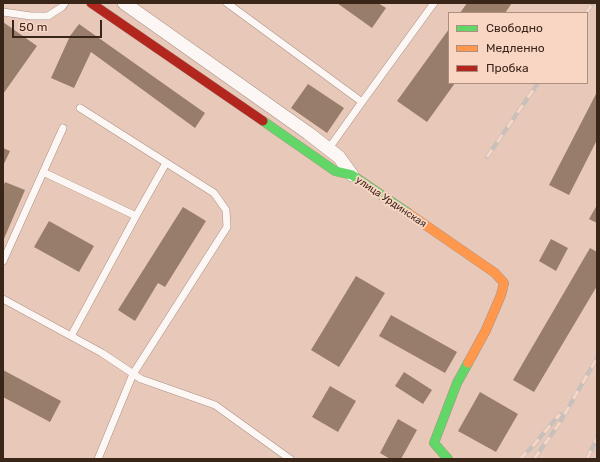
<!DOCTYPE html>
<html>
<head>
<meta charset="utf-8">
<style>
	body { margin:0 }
	#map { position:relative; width:600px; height:462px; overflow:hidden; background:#e8c9b9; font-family:Rubik,sans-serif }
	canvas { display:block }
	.frame { position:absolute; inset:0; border:4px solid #3a2519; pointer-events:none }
	.legend { position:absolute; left:448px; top:12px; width:140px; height:72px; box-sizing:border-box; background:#f9d6c4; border:1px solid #ad8f80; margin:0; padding:5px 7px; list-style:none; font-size:12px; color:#3a2519 }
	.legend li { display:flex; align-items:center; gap:8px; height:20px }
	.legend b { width:20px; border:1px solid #ad8f80 }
	.scale { position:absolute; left:12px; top:20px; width:90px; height:18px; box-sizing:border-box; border:2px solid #3a2519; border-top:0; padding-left:5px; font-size:12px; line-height:14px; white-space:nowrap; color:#3a2519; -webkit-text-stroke:3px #f9d6c4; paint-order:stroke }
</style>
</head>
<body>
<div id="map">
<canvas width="600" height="462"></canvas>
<div class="frame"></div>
<ul class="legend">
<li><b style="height:5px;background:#63d668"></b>Свободно</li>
<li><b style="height:5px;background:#ff974d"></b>Медленно</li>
<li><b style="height:5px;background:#b3261e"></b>Пробка</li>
</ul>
<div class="scale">50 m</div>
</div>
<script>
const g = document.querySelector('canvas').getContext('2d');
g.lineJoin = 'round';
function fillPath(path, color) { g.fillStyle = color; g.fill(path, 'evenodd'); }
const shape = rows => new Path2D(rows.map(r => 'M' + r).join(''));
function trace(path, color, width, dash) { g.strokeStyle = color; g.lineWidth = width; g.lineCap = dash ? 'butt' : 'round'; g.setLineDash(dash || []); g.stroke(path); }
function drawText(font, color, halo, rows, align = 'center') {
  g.font = font + ' Rubik,sans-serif'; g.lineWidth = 4; g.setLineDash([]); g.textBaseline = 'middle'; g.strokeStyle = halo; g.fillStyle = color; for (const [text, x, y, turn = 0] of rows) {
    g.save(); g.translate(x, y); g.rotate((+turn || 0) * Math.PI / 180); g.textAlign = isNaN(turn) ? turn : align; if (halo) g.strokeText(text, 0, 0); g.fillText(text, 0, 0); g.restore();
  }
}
const building = shape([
	[337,3,378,3,386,8,372,28],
	[467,3,512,3,505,13,460,13],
	[3,22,37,46,3,94],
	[79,24,205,113,195,128,91,52,74,88,51,78,70,36],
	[449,29,449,83,455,83,427,122,397,101],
	[308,84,344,108,327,133,291,108],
	[597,92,597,140,569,195,549,185],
	[3,148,10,151,3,166],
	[5,182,25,190,3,241,3,187],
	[597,205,597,223,589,219],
	[183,207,206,221,165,287,158,283,135,321,118,310],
	[49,221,94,246,79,272,34,247],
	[551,239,568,248,556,271,539,261],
	[590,248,597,252,597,286,534,392,513,380],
	[356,276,385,293,339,367,311,350],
	[391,315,457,352,445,373,379,336],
	[3,370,61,401,50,422,3,397],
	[404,372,432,390,423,404,395,386],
	[330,386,356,401,338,432,312,417],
	[480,392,518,414,496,452,458,431],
	[398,419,417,430,401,459,390,459,380,453]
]);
const lane = shape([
	[227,3,362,102,327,151],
	[3,12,31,16,48,16,62,7,65,3],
	[362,102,434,3],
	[80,108,214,193,226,210,227,227,133,374,98,459],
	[43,172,136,216,71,336],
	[136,216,166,163],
	[3,261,63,128],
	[3,299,102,353,141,379,215,405,290,459]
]);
const street = shape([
	[124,3,308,133,339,157,352,175]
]);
const fast = shape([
	[263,121,335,171,352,175,408,213],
	[448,459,434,443,457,383,468,363]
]);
const slow = shape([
	[408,213,495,273,504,283,501,295,486,330,468,363]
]);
const jam = shape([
	[91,3,263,121]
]);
const rail = shape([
	[586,13,593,3],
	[487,157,538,83],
	[520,459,532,447,560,414],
	[534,459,559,424,597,358],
	[587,459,597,438]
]);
const streetNames = [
	["улица Урдинская",391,202,34]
];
fillPath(building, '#987d6b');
trace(lane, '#a99185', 8);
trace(street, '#a99185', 14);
trace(fast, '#a99185', 10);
trace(slow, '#a99185', 10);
trace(jam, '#a99185', 10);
trace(lane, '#fcf7f4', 7);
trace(street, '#fcf7f4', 13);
trace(fast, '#63d668', 9);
trace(slow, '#ff974d', 9);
trace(jam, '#b3261e', 9);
trace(rail, '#c9c0bb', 4.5);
trace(rail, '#f9d6c4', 3, [9]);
drawText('10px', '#3a2519', '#f9d6c4', streetNames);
</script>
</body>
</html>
